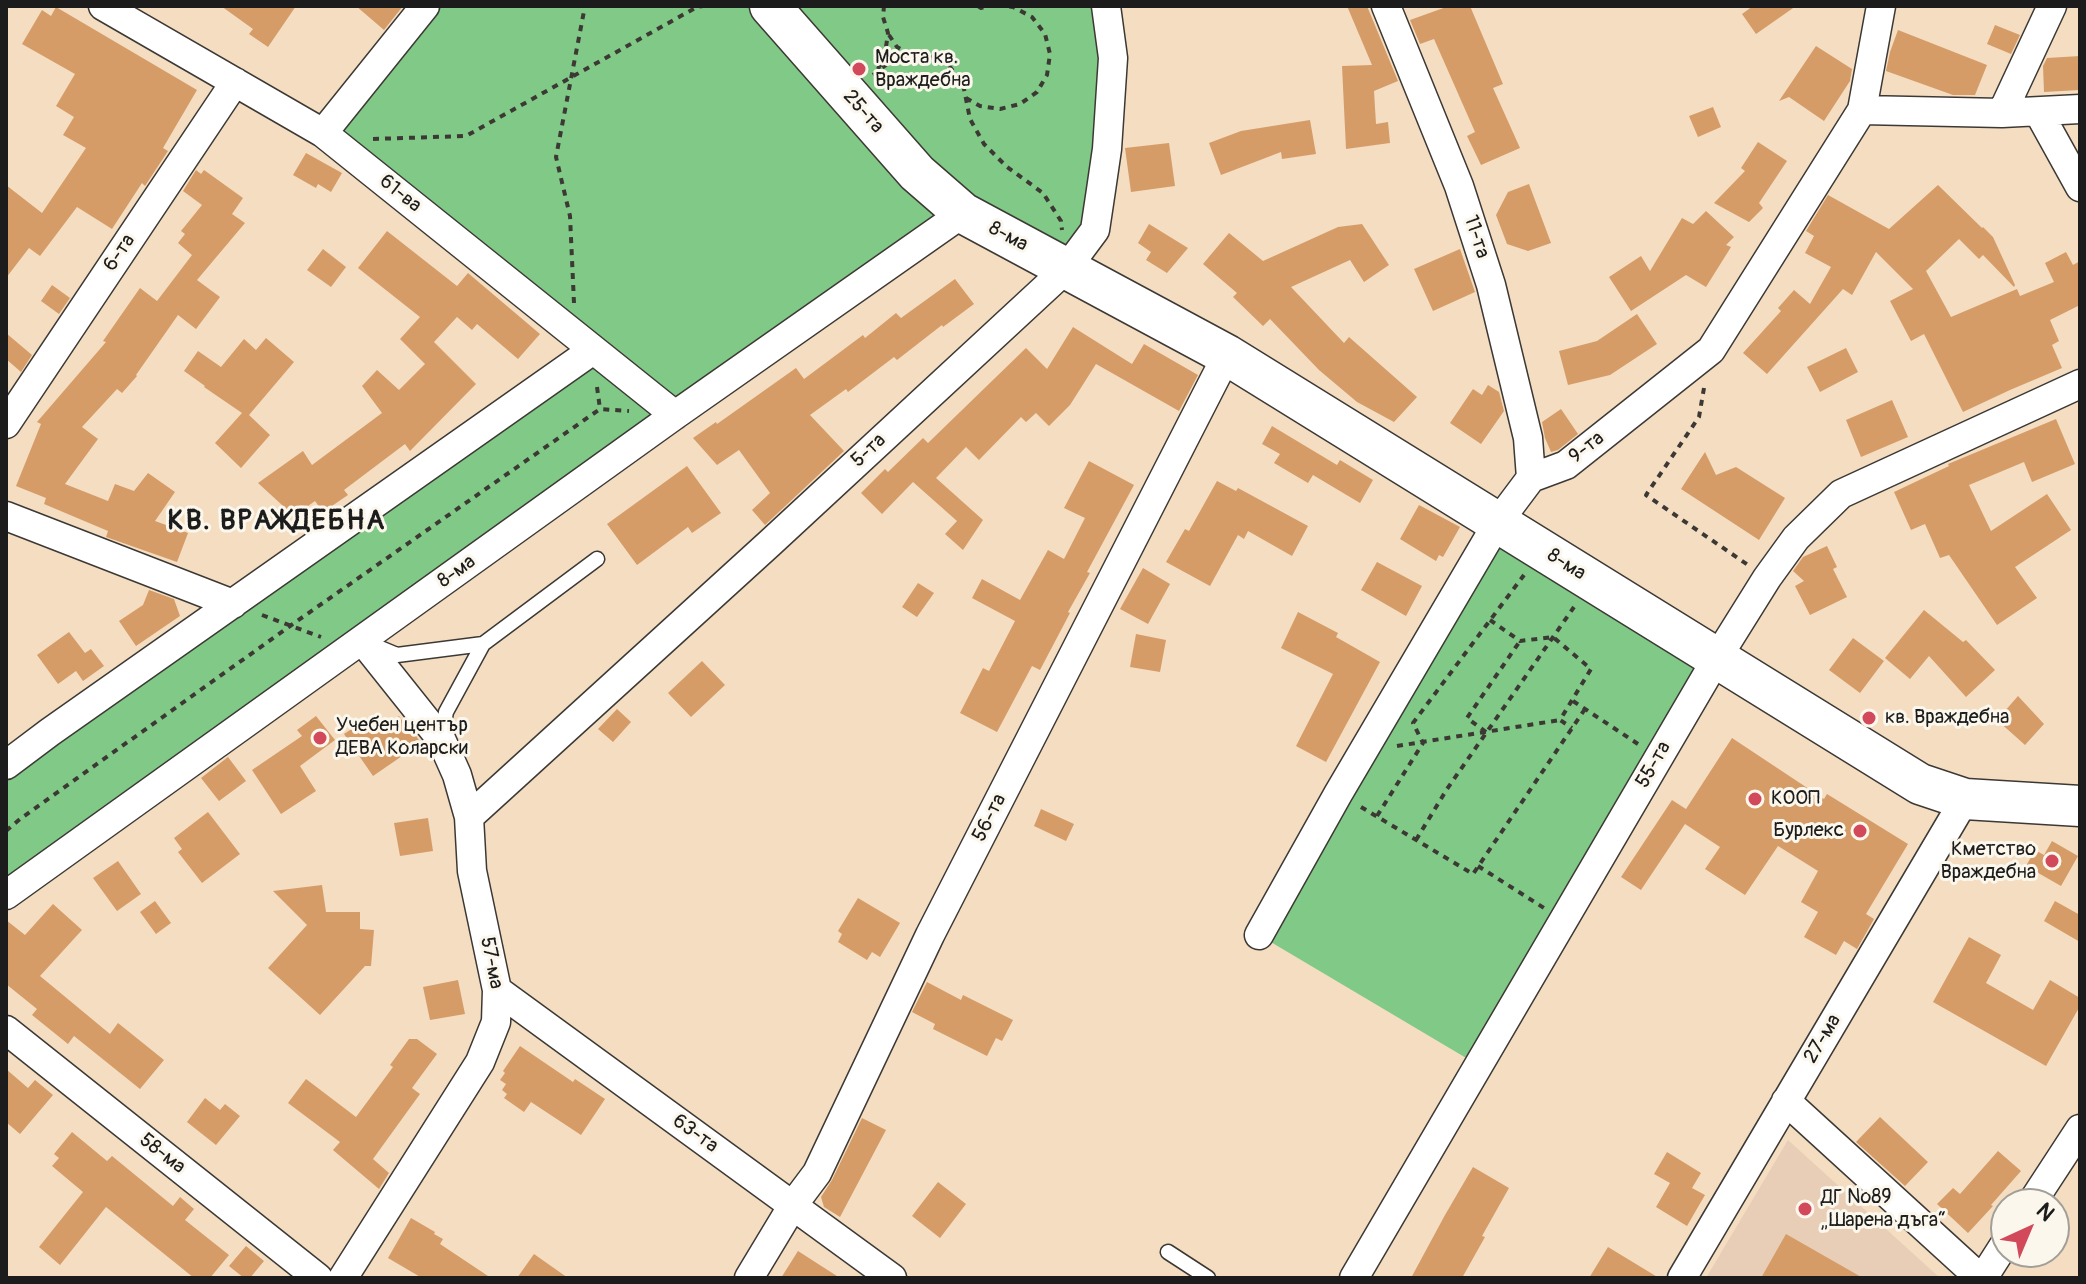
<!DOCTYPE html>
<html>
<head>
<meta charset="utf-8">
<style>
	body { margin:0 }
	#map { position:relative; width:2086px; height:1284px; overflow:hidden; background:#f4ddc1; font-family:Pangolin,sans-serif }
	canvas { display:block }
	.frame { position:absolute; inset:0; border:8px solid #1c1c1c; pointer-events:none }
	.north { position:absolute; left:1990px; top:1188px; width:80px; height:80px; box-sizing:border-box; background:#fbf7ec; border:2px solid #a29f99; border-radius:50%; rotate:44deg; font-size:22px; font-weight:700; line-height:32px; text-align:center; color:#1c1c1c }
	.north::after { content:''; display:block; margin:auto; width:28px; height:36px; background:#d1495b; clip-path:polygon(50% 0,100% 100%,50% 72%,0 100%) }
</style>
</head>
<body>
<div id="map">
<canvas width="2086" height="1284"></canvas>
<div class="frame"></div>
<div class="north">N</div>
</div>
<script>
const g = document.querySelector('canvas').getContext('2d');
g.lineJoin = 'round';
function fillPath(path, color) { g.fillStyle = color; g.fill(path, 'evenodd'); }
const shape = rows => new Path2D(rows.map(r => 'M' + r).join(''));
function trace(path, color, width, dash) { g.strokeStyle = color; g.lineWidth = width; g.lineCap = dash ? 'butt' : 'round'; g.setLineDash(dash || []); g.stroke(path); }
function drawText(font, color, halo, rows, align = 'center') {
  g.font = font + ' Pangolin,sans-serif'; g.lineWidth = 6; g.setLineDash([]); g.textBaseline = 'middle'; g.strokeStyle = halo; g.fillStyle = color; for (const [text, x, y, turn = 0] of rows) {
    g.save(); g.translate(x, y); g.rotate((+turn || 0) * Math.PI / 180); g.textAlign = isNaN(turn) ? turn : align; if (halo) g.strokeText(text, 0, 0); g.fillText(text, 0, 0); g.restore();
  }
}
const built = shape([
	[1788,1140,1940,1278,1706,1278]
]);
const green = shape([
	[425,6,1106,6,1095,230,1066,269,962,213,6,895,6,765,592,350,323,133],
	[1498,522,1717,658,1478,1065,1259,935]
]);
const building = shape([
	[221,6,296,6,268,47,249,34,253,29],
	[356,6,403,6,384,30],
	[1347,6,1367,6,1398,81,1374,91,1376,124,1388,122,1390,143,1346,149,1342,66,1372,65],
	[1449,6,1470,6,1503,84,1493,88,1520,148,1481,165,1467,136,1475,132,1434,39,1420,44,1410,20],
	[1753,6,1796,6,1756,34,1742,14],
	[56,7,197,90,163,148,168,151,145,186,142,183,112,229,77,207,40,256,29,248,6,278,6,185,42,213,86,148,63,135,74,117,56,106,75,74,22,44,42,10,51,16],
	[1995,25,2020,35,2011,54,1987,44],
	[1898,30,1987,65,1975,95,1953,95,1886,71,1890,52],
	[1816,46,1852,69,1850,81,1824,121,1789,97,1779,101],
	[2080,56,2080,90,2044,92,2043,66,2047,58],
	[1713,107,1721,127,1698,137,1689,116],
	[1310,120,1316,154,1282,159,1281,152,1221,175,1209,143,1241,131],
	[1758,142,1787,161,1759,203,1763,208,1749,222,1714,203,1745,171,1741,168],
	[1169,143,1175,186,1131,192,1125,148],
	[306,153,342,173,331,192,318,184,316,188,293,175],
	[196,170,201,174,204,170,243,198,232,214,245,223,197,280,220,297,196,329,178,315,136,375,137,376,122,393,117,389,82,427,98,439,65,484,108,501,115,484,134,491,148,473,175,492,155,521,188,533,177,562,106,537,108,531,44,504,46,498,16,486,41,424,37,422,106,342,103,341,140,288,157,301,192,255,178,243,185,234,181,231,202,205,183,191],
	[1529,184,1551,243,1528,251,1507,244,1496,215,1508,192],
	[1938,185,1982,228,1983,227,1993,237,2015,285,2014,287,1983,255,1979,259,1959,239,1926,271,1951,317,2017,289,2020,296,2054,282,2045,263,2066,252,2073,265,2080,261,2080,305,2050,320,2059,341,2052,345,2062,368,2010,390,1963,412,1924,334,1911,341,1890,301,1913,289,1876,252,1852,295,1843,289,1767,374,1743,353,1781,311,1778,308,1794,290,1810,304,1831,267,1805,253,1814,236,1806,231,1828,195,1889,229],
	[1706,211,1734,237,1726,245,1731,247,1706,287,1686,275,1631,311,1609,277,1641,256,1650,271,1682,218,1693,224],
	[1149,224,1188,248,1167,273,1146,260,1151,252,1138,243],
	[1362,224,1389,265,1364,282,1350,260,1291,287,1344,343,1349,337,1417,397,1394,422,1357,402,1319,370,1270,319,1263,326,1233,297,1237,293,1203,264,1229,233,1263,261,1338,227],
	[387,231,457,286,468,273,540,334,518,359,477,324,472,330,457,317,434,342,476,384,410,451,405,444,344,490,348,495,323,512,315,501,294,516,258,483,303,451,312,465,382,413,362,386,377,370,399,390,425,364,400,339,420,317,358,268],
	[323,249,346,267,331,287,307,270],
	[1460,249,1475,292,1433,311,1414,269],
	[955,279,974,304,943,327,942,325,897,360,894,357,848,392,846,389,810,415,844,451,765,525,752,510,770,493,739,450,717,465,693,438,716,422,717,424,796,368,804,379,863,335,865,338,896,313,901,318],
	[52,285,70,298,59,314,41,301],
	[1637,314,1657,344,1610,375,1568,385,1559,351,1597,341],
	[1073,327,1132,364,1144,344,1198,375,1179,411,1096,364,1070,405,1049,426,1036,413,1026,422,1021,417,979,460,966,447,936,478,983,520,963,550,945,534,957,521,913,482,882,514,861,493,885,469,888,472,923,438,928,443,1026,348,1047,369],
	[6,333,32,355,21,372,6,359],
	[266,338,294,362,249,415,270,435,241,468,215,443,242,413,204,387,205,386,184,371,198,351,221,367,244,339,256,350],
	[1846,348,1858,372,1820,392,1807,367],
	[1488,385,1499,392,1504,411,1481,444,1450,423,1473,389,1482,395],
	[1892,400,1908,437,1861,457,1846,420],
	[1561,409,1578,434,1558,450,1551,452,1545,438,1542,422],
	[2056,419,2075,464,2032,482,2024,462,1969,485,1991,531,2047,494,2071,530,2015,567,2037,598,1997,625,1949,555,1940,558,1925,524,1911,530,1894,492,1949,466,1948,464],
	[1272,426,1337,465,1340,460,1373,480,1360,503,1313,475,1308,483,1274,463,1280,454,1262,444],
	[1705,452,1716,475,1736,467,1785,498,1759,540,1681,489],
	[1089,461,1134,485,1087,572,1090,573,1068,612,1070,613,1040,670,1032,666,997,732,960,713,983,668,989,671,1015,621,972,598,982,579,1020,600,1048,550,1064,559,1085,518,1064,508],
	[687,466,721,513,692,533,688,527,637,565,607,524],
	[1217,481,1236,491,1238,488,1308,526,1292,556,1248,531,1244,539,1238,535,1210,586,1166,562,1185,529,1189,531],
	[1419,505,1460,527,1443,557,1439,555,1436,561,1400,539],
	[1827,546,1837,567,1833,569,1847,597,1810,615,1795,586,1804,581,1793,571,1803,557],
	[1377,562,1422,586,1406,616,1361,590],
	[1143,568,1170,584,1148,624,1120,609],
	[918,583,934,593,917,617,902,607],
	[149,590,174,599,180,616,136,646,119,621,143,605],
	[1924,610,1963,642,1966,640,1995,670,1966,697,1929,656,1910,679,1885,658],
	[1298,612,1338,633,1336,637,1380,662,1326,762,1296,746,1333,674,1281,648],
	[69,632,85,653,91,649,104,666,83,681,76,671,58,684,37,655],
	[1136,634,1166,640,1160,672,1130,667],
	[1853,638,1884,661,1860,693,1829,670],
	[702,661,725,685,691,717,668,693],
	[2018,696,2044,724,2025,745,1997,720],
	[617,709,631,722,613,742,598,729],
	[374,714,383,727,399,716,406,726,409,726,421,743,373,776,344,734],
	[316,716,335,740,300,766,316,791,281,814,252,770,302,736,297,730],
	[1732,738,1824,799,1827,794,1908,844,1866,914,1874,919,1857,949,1844,941,1836,955,1804,937,1818,912,1801,902,1818,871,1778,846,1745,895,1705,869,1720,847,1685,824,1641,890,1621,877,1672,800,1686,809],
	[228,757,246,781,219,801,201,778],
	[1041,809,1074,824,1066,841,1034,826],
	[208,812,240,854,202,883,178,852,182,849,174,838],
	[428,818,433,851,400,856,394,823],
	[2052,841,2078,856,2061,886,2026,866,2035,850,2044,855],
	[118,861,141,894,117,911,93,878],
	[322,885,326,912,360,912,360,929,374,930,371,966,365,966,320,1015,268,968,307,925,273,891],
	[858,898,900,923,880,957,872,952,867,960,838,942,842,934,838,931],
	[155,901,171,923,156,934,140,912],
	[2055,901,2080,915,2080,942,2044,921],
	[53,904,82,930,40,976,110,1034,118,1023,164,1060,140,1089,74,1036,68,1044,32,1015,37,1009,6,984,6,920,25,935],
	[1969,937,2001,955,1986,983,2033,1010,2050,980,2080,998,2080,1006,2046,1066,1933,1002],
	[458,980,465,1014,430,1020,423,987],
	[927,982,961,1000,963,995,1013,1020,1002,1041,996,1038,987,1056,933,1029,935,1024,912,1012],
	[409,1039,417,1039,437,1054,412,1088,420,1094,373,1159,389,1173,379,1189,333,1150,340,1142,288,1103,306,1079,356,1117,393,1067,390,1065],
	[520,1046,573,1082,575,1079,605,1099,581,1135,531,1102,524,1112,504,1098,507,1094,502,1090,506,1084,500,1080,505,1073,503,1071],
	[6,1069,28,1088,35,1080,53,1095,20,1134,6,1122],
	[205,1098,220,1110,225,1104,240,1116,216,1145,187,1122],
	[1880,1117,1928,1162,1905,1186,1856,1142],
	[862,1118,886,1130,840,1217,824,1207,821,1197,832,1180],
	[72,1132,107,1161,112,1156,173,1206,180,1197,194,1209,185,1220,229,1255,210,1278,194,1278,106,1207,60,1265,39,1247,83,1192,52,1166,59,1158,54,1154],
	[1998,1151,2021,1171,1991,1205,1993,1206,1968,1233,1937,1204,1953,1188,1960,1194],
	[1667,1152,1701,1173,1692,1188,1705,1195,1687,1226,1656,1207,1670,1183,1654,1174],
	[1473,1167,1509,1188,1482,1236,1485,1237,1462,1278,1411,1278,1445,1215],
	[938,1182,966,1204,940,1238,912,1216],
	[411,1218,435,1232,434,1234,443,1239,440,1244,491,1278,422,1278,388,1258],
	[1786,1234,1863,1278,1761,1278],
	[246,1246,264,1261,250,1278,244,1278,229,1266],
	[1608,1247,1659,1278,1589,1278],
	[798,1251,840,1278,781,1278],
	[534,1254,568,1278,517,1278]
]);
const path = shape([
	[978,6,981,8,989,6],
	[889,35,897,47,911,55],
	[878,69,885,54,888,33,883,17,884,6],
	[873,75,892,60,911,55,931,57,950,67,963,84,970,119,984,144,1007,167,1043,193,1061,221,1062,230],
	[966,98,980,106,1000,109,1020,104,1037,92,1047,75,1050,54,1045,34,1032,17,1013,7,1005,6],
	[373,139,466,136,697,7,703,6],
	[574,303,570,216,556,157,585,6],
	[597,387,600,409],
	[1704,388,1699,417,1646,495,1748,565],
	[262,615,321,637],
	[1490,620,1520,641,1553,637,1591,669,1560,720,1572,728],
	[1573,701,1638,744],
	[1486,732,1467,718,1520,641],
	[1397,746,1560,720],
	[1361,807,1473,874,1585,709],
	[1377,816,1423,743,1413,723,1524,575],
	[6,831,20,819,290,626,600,409,629,411],
	[1416,840,1447,789,1574,607],
	[1478,866,1544,908]
]);
const lane = shape([
	[373,645,397,655,483,644,597,559],
	[441,738,446,712,483,644],
	[1168,1252,1208,1278]
]);
const street = shape([
	[103,6,323,133,675,415],
	[1386,6,1459,186,1491,285,1528,438,1531,478],
	[1862,110,2002,113,2080,109],
	[2002,113,2052,6],
	[2039,113,2080,187],
	[323,133,425,6],
	[6,424,235,82],
	[6,516,233,604],
	[6,765,50,732,593,350],
	[469,817,770,543,1066,269,1095,230,1101,190,1107,149,1113,58,1106,6],
	[6,895,675,415,963,213],
	[1259,935,1338,794,1498,522,1531,478,1566,465,1711,350,1862,110,1881,6],
	[497,990,892,1278],
	[6,1030,318,1278],
	[1786,1101,1980,1278],
	[2031,1204,2080,1129],
	[343,1278,480,1062,496,1022,497,990,472,871,469,817,457,775,441,739,362,640],
	[749,1278,793,1205,817,1173,930,935,1227,355],
	[1354,1278,1717,658,1767,578,1796,538,1841,494,2080,384],
	[1682,1278,1965,799],
	[1983,1278,2006,1242]
]);
const secondary = shape([
	[770,6,917,173,963,213,1227,355,1920,784,1965,799,2080,806]
]);
const markers = [
	[859,69,8,"#d1495b"],
	[1869,718,8,"#d1495b"],
	[320,738,8,"#d1495b"],
	[1755,799,8,"#d1495b"],
	[1860,831,8,"#d1495b"],
	[2052,861,8,"#d1495b"],
	[1805,1209,8,"#d1495b"]
];
const poiNames = [
	["Моста кв.",875,58],
	["Враждебна",875,81],
	["кв. Враждебна",1885,718],
	["Учебен център",336,726],
	["ДЕВА Коларски",336,749],
	["КООП",1771,799],
	["Бурлекс",1844,831,"right"],
	["Кметство",2036,850,"right"],
	["Враждебна",2036,873,"right"],
	["ДГ №89",1821,1198],
	["„Шарена дъга“",1821,1221]
];
const streetNames = [
	["25-та",863,112,49],
	["61-ва",400,194,39],
	["8-ма",1008,237,28],
	["11-та",1476,237,72],
	["6-та",120,253,-56],
	["9-та",1587,448,-38],
	["5-та",869,451,-43],
	["8-ма",1566,565,32],
	["8-ма",457,572,-36],
	["55-та",1654,765,-60],
	["56-та",990,818,-63],
	["57-ма",491,963,79],
	["27-ма",1823,1039,-59],
	["63-та",695,1134,36],
	["58-ма",162,1154,38]
];
const districtNames = [
	["КВ. ВРАЖДЕБНА",277,522]
];
fillPath(built, '#e8ceb7');
fillPath(green, '#80c986');
fillPath(building, '#d59c68');
trace(lane, '#3c3935', 17);
trace(street, '#3c3935', 31);
trace(secondary, '#3c3935', 43);
trace(path, '#3c3935', 4, [6, 6]);
trace(lane, '#fff', 14);
trace(street, '#fff', 28);
trace(secondary, '#fff', 40);
for (const [x, y, r, color] of markers) { const dot = new Path2D(); dot.arc(x, y, r, 0, 2 * Math.PI); g.fillStyle = color; g.fill(dot); trace(dot, '#fbf7ec', 3); }
drawText('20px', '#1c1c1c', '#fbf7ec', poiNames, 'left');
drawText('20px', '#1c1c1c', '#fbf7ec', streetNames);
g.letterSpacing = '2px';
drawText('bold 28px', '#1c1c1c', '#fbf7ec', districtNames);
g.letterSpacing = '0px';
</script>
</body>
</html>
